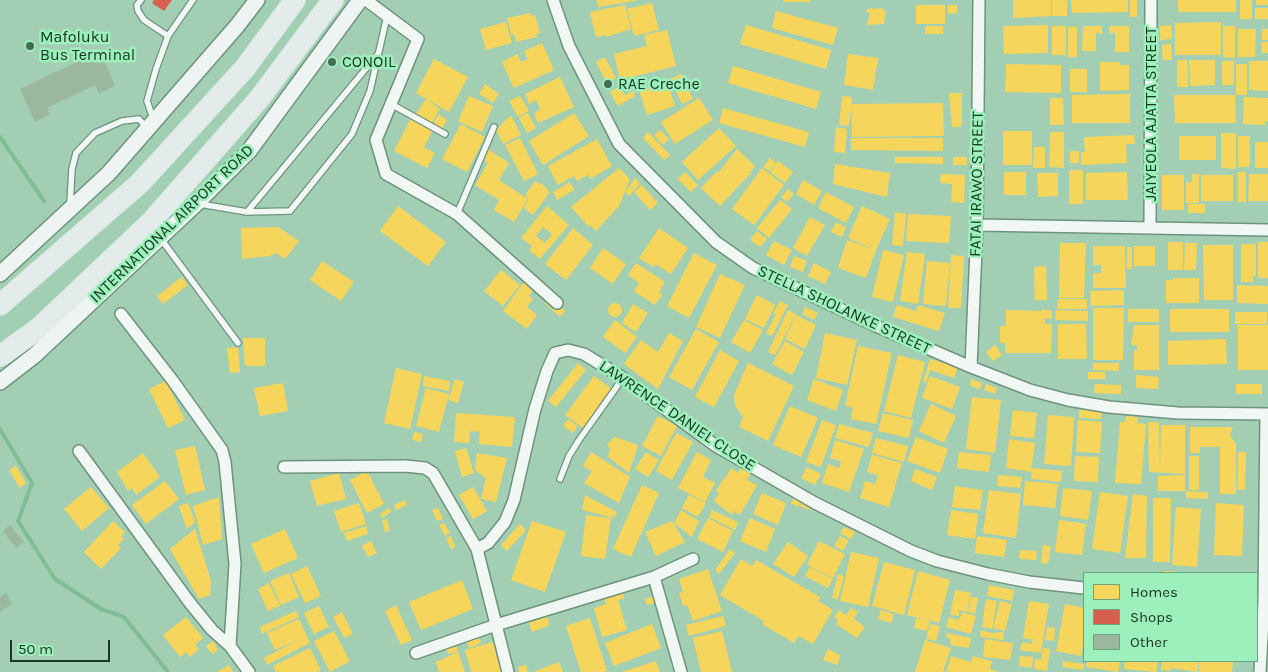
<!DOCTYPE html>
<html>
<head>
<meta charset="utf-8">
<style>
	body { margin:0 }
	#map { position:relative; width:1268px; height:672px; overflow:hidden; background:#a2cfb3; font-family:Karla,sans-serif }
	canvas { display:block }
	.legend { position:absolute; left:1083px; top:572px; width:175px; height:90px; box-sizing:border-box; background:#9defbc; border:1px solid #67a57f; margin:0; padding:6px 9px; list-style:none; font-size:15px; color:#153723 }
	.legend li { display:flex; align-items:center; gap:10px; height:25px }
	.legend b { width:25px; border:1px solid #67a57f }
	.scale { position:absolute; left:10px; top:640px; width:100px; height:22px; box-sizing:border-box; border:2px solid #153723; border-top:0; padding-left:6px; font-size:15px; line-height:18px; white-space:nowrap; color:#153723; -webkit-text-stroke:4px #9defbc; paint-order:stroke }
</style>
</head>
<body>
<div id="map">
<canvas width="1268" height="672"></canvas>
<ul class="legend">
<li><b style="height:14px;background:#f6d55c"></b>Homes</li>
<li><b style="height:14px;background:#d6604d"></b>Shops</li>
<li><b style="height:14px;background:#9bb89e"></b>Other</li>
</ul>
<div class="scale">50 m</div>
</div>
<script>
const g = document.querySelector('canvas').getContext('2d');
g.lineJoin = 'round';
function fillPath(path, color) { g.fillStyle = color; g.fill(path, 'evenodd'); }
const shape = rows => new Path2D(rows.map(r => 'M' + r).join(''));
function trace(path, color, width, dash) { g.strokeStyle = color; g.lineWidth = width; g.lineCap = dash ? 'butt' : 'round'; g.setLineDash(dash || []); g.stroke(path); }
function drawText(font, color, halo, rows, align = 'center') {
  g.font = font + ' Karla,sans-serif'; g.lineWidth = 5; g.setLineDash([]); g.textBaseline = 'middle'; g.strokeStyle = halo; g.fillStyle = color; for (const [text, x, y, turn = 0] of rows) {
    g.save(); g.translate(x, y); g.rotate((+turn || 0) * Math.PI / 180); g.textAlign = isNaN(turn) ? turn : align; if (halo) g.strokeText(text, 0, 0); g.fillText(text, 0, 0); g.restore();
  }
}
const homes = shape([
	[597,0,635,0,635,1,598,7],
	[783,0,810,0,810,2,783,2],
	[1013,0,1051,0,1051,16,1013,18],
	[1052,0,1067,0,1067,16,1052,16],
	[1071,0,1128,0,1128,12,1072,13],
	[1130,0,1137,0,1137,17,1130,17],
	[1178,0,1236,0,1236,12,1178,12],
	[1240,0,1252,0,1252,19,1240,19],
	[1256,0,1268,0,1268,5,1256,5],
	[652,3,659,30,634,36,627,9],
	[625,5,631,29,606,37,605,35,596,37,590,12],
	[916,5,945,5,945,24,916,24],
	[948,5,957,5,957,13,948,14],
	[883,8,883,11,886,11,884,24,867,25,870,13,867,13,867,9],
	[1255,8,1268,8,1268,19,1255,19],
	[776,11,838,28,833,45,772,28],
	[531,13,531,16,535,15,540,33,536,34,537,37,516,42,514,34,511,35,507,18],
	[506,22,512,43,486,50,480,29],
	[1221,22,1221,55,1175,55,1175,23],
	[746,25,831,50,826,69,740,44],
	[1048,25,1048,53,1004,54,1003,26],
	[1171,25,1172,39,1160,40,1160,26],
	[925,26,943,26,943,34,925,34],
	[1052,26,1066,26,1066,55,1052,55],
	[1083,26,1102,26,1102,34,1096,33,1096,51,1082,51],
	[1109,26,1129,26,1129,52,1115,52,1115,33,1109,33],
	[1223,26,1235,26,1235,58,1223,57],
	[1068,27,1077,27,1077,57,1068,57],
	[1238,29,1256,29,1255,57,1238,57],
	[1262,29,1268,29,1268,40,1262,40],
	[667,30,676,66,620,80,614,54,647,46,644,35],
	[1261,42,1268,42,1268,53,1262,53],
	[542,43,554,70,514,88,502,62,518,54,521,62,528,59,524,51],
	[1171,44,1172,60,1163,60,1162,45],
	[848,54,878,58,873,90,844,85],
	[605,57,616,78,607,83,596,62],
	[434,59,468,77,449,112,416,93],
	[1177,60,1188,60,1188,87,1177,87],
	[1189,60,1215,60,1215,85,1190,86],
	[1222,61,1234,61,1234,85,1222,85],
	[1249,61,1268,61,1268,91,1249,90],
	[1100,62,1120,62,1120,65,1129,65,1129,90,1100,91],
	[1006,64,1061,65,1061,93,1005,92],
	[1236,64,1247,64,1247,95,1236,95],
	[733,66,821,92,816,109,728,83],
	[1070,69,1087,69,1087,92,1070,92],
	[682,74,693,99,682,104,670,79],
	[560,77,574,107,538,123,534,114,540,109,536,100,529,104,525,94],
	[667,81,675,106,647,115,639,90],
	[485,84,499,94,493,103,479,94],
	[620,86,625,95,633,91,635,96,618,106,610,92],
	[949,93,962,93,962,127,952,127],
	[1130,94,1130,123,1072,123,1072,95],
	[1174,95,1235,95,1236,123,1175,123],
	[469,96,493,106,482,132,458,121],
	[520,96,529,111,518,117,509,101],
	[842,96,852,97,849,126,839,125],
	[1244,97,1268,98,1268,121,1265,121,1265,125,1243,124],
	[699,98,713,120,675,144,661,122],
	[1050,98,1063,98,1064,125,1050,125],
	[426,99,440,109,431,124,416,114],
	[943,103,944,136,852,137,851,104],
	[723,108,809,132,805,147,719,123],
	[528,113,536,128,527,133,519,118],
	[574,113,589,136,543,165,529,141],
	[439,114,447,120,441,130,432,125],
	[511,115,521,135,503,144,496,130],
	[411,118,433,130,424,147,435,153,427,168,394,151],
	[461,124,485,137,467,172,442,159],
	[836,127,847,129,845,153,834,152],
	[719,128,736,146,698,180,682,162],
	[660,130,669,139,663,145,654,135],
	[1003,131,1032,131,1032,165,1003,165],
	[648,132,670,155,664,160,643,138],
	[1050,132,1064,132,1064,168,1049,167],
	[1221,133,1236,133,1236,169,1221,168],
	[1134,135,1135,144,1126,144,1127,163,1081,165,1081,152,1085,152,1084,137],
	[1179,136,1216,136,1216,160,1179,160],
	[1238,136,1250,136,1250,167,1238,167],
	[520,138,538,174,524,181,505,145],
	[851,138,943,138,943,151,851,150],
	[597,139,612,166,590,179,588,175,577,181,574,176,558,185,548,166],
	[1255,142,1268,142,1268,168,1255,168],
	[1034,147,1045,147,1045,168,1033,168],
	[488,149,509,163,499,180,528,199,514,222,494,210,499,200,475,185,488,163,482,159],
	[737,149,755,166,750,172,751,173,720,206,701,188,717,171,718,173],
	[1070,151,1079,151,1079,163,1070,163],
	[895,157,943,157,943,164,895,163],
	[953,157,967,157,967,165,953,165],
	[770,158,776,163,769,171,763,167],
	[778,161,793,172,785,183,770,172],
	[835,164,890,173,887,197,833,184],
	[619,168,630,179,619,206,596,231,590,225,589,227,571,207],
	[762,168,784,185,754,225,732,209],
	[1069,170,1083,170,1083,204,1069,204],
	[685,172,698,185,691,192,678,179],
	[1004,172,1026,172,1026,195,1004,195],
	[1127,172,1128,200,1086,200,1086,173],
	[1238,172,1246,172,1246,202,1238,202],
	[1037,173,1058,173,1058,196,1038,197],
	[941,174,965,175,964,203,951,202,952,184,940,183],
	[1192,174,1199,174,1199,203,1186,203,1186,182,1192,182],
	[1249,174,1268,174,1268,201,1248,201],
	[1162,175,1184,175,1184,210,1162,210],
	[1201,175,1233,175,1233,201,1201,201],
	[635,178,640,184,629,196,625,192],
	[803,180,822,191,814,205,796,194],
	[535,181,540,184,541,183,550,192,533,215,524,208,529,199,525,195],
	[570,182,574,190,557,200,553,192],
	[642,185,658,203,650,210,634,192],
	[788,189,794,194,787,202,781,197],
	[826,192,854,207,846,223,818,208],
	[780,200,792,209,769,238,757,228],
	[1188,204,1205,204,1205,213,1188,213],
	[398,206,446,242,428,266,380,231],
	[547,206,569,225,540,259,529,250,532,246,521,238],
	[543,227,552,234,545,243,536,236],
	[862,206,890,219,876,250,848,238],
	[895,212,906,214,903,246,892,245],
	[908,214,951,216,949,243,906,241],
	[810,217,825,225,807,256,793,248],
	[836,222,846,227,842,237,831,232],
	[278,227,299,241,285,259,276,253,270,256,242,259,241,228],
	[573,228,593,245,566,280,545,264],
	[659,228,688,248,671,274,655,264,653,267,639,258],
	[757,231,767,239,760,247,750,240],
	[847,240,876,250,866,278,838,268],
	[774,241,792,250,784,265,766,255],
	[1168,242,1183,242,1183,270,1168,270],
	[1258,242,1268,242,1268,278,1258,278],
	[1060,243,1086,243,1084,298,1059,298],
	[1185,243,1197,243,1196,270,1184,270],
	[1241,244,1256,244,1256,276,1253,276,1253,282,1241,282],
	[1203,245,1233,245,1233,300,1204,300],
	[1093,246,1125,246,1126,288,1093,288,1093,273,1101,273,1101,265,1093,265],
	[1134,246,1155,246,1155,266,1134,266],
	[1127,247,1132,247,1132,269,1127,269],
	[603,248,626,264,613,284,590,268],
	[883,250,904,255,893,302,872,297],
	[907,252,925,254,918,304,900,301],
	[694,253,717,265,689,318,667,306],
	[951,255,964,256,961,308,948,308],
	[794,256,807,261,803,272,790,267],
	[322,261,354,282,341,301,310,280],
	[927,261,950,263,946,306,923,304],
	[636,263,665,282,659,292,662,295,655,305,634,291,639,283,628,275],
	[814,263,831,272,825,284,808,276],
	[1046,266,1047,300,1035,300,1034,267],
	[501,270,520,285,503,306,484,291],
	[720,274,745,285,720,338,696,327],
	[182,277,188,285,163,304,157,296],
	[1173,278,1199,278,1199,303,1166,303,1166,280,1173,280],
	[525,280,535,287,529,296,533,299,527,307,537,315,527,329,503,311],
	[1237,285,1268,286,1268,304,1237,303],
	[1124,290,1124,305,1091,306,1090,291],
	[757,295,775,305,764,328,745,319],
	[550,298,565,311,560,317,545,303],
	[1058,299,1087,299,1087,309,1057,309],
	[780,301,788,305,772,336,766,333,776,314,773,313],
	'608 310a7 7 0 1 1 14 0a7 7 0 1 1-14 0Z',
	[633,304,648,313,636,332,622,323],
	[897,305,916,311,918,305,945,313,939,331,893,317],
	[805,307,818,313,814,320,802,314],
	[1093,308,1124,308,1123,360,1093,360],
	[1042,309,1052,311,1052,319,1042,319,1045,320,1045,324,1052,324,1051,353,1005,353,1005,343,1000,343,1000,326,1006,326,1006,310,1042,311],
	[1128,309,1159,309,1159,322,1128,322],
	[1170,309,1229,309,1229,332,1170,332],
	[788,310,796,314,775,355,768,352],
	[1056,310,1088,311,1088,321,1055,320],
	[1235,312,1267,312,1267,324,1235,324],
	[796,315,816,325,805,349,785,339],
	[615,320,637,337,625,353,603,337],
	[744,320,763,330,750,353,731,342],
	[1058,324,1086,324,1087,359,1058,359],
	[1134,325,1159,325,1159,370,1134,370,1134,350,1137,350,1137,345,1131,345],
	[1238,325,1268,325,1268,370,1238,370],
	[696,329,719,342,692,390,669,377],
	[669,333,683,341,658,389,624,364,641,340,658,352],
	[825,333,857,340,847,385,816,378],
	[243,338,265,338,265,366,245,366],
	[1226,339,1227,364,1168,365,1168,341],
	[785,341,804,352,792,375,772,364],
	[995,345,1002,355,993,361,986,352],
	[858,346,892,353,876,424,851,419,853,408,845,406],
	[238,347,240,372,230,373,227,348],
	[720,350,739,361,714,407,695,397],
	[898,355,925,362,911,418,884,411],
	[930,359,958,367,954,378,930,370,926,383,923,382],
	[578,363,586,370,556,407,548,401],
	[748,363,794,386,768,441,739,427,743,417,735,405,734,395],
	[1093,363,1119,363,1119,371,1093,370],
	[396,368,422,374,410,429,384,423],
	[1088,372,1105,372,1105,379,1088,379],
	[1136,375,1159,377,1158,389,1136,388],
	[424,376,450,381,449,391,423,386],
	[594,376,612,389,583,428,565,415],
	[930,376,960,387,952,409,922,398],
	[455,379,464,382,458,403,448,400],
	[814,379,843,390,836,411,807,400],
	[971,379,982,383,980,389,970,386],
	[166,381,185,420,168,428,149,389],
	[283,383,288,411,260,416,254,388],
	[986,384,997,388,995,394,984,390],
	[1095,384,1121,385,1121,394,1094,393],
	[1236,384,1262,384,1262,394,1236,394],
	[426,388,449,394,439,432,416,426],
	[972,397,1001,400,995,453,966,449],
	[931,404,956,416,944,443,919,431],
	[790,406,818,418,801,457,773,445],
	[1013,410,1037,413,1034,438,1010,436],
	[1079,410,1102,410,1101,419,1079,418],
	[456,413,515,417,512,447,479,444,480,432,470,431,469,443,454,442],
	[883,413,913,420,909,438,878,431],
	[1048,415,1074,417,1071,466,1044,464],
	[658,416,677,426,661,456,642,446],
	[1126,416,1138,417,1137,423,1146,424,1141,484,1115,483,1120,422,1125,422],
	[568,419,578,426,573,433,563,426],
	[822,420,836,425,821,467,806,462],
	[1078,420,1102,422,1100,453,1076,452],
	[1148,422,1159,422,1160,470,1161,425,1185,425,1185,474,1149,472],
	[839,424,873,433,869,447,835,438],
	[1190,427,1233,427,1230,435,1236,444,1236,494,1220,494,1220,447,1200,447,1200,453,1190,453],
	[414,432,423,434,421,442,412,440],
	[676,433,693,442,672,480,656,471],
	[615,437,638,445,629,473,608,457,610,449,607,444],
	[916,437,948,449,940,473,907,461],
	[876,438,908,446,904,462,872,453],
	[1009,439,1035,443,1031,472,1006,468],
	[835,440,864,449,849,492,822,483,828,464,839,468,841,461,830,458],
	[195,446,205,490,186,495,175,450],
	[466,448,474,473,462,477,455,451],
	[591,452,630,477,619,503,584,483,592,471,583,466],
	[646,452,659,460,648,477,635,469],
	[697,452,711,460,703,477,715,483,705,502,678,488],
	[959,452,991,455,989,472,957,468],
	[1238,452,1246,452,1245,490,1237,490],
	[143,453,160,477,136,495,132,488,128,491,117,472],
	[477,453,507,458,496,502,481,499,486,478,475,470],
	[872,455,902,463,889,507,860,498,865,481,875,484,878,475,867,472],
	[1075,456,1099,457,1098,482,1074,481],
	[1189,456,1199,456,1199,490,1189,490],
	[742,465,752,471,747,480,757,485,740,515,734,511,732,515,714,501,719,493,716,491,724,478,725,479,731,468,738,473],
	[16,466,26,483,20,488,9,470],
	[807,467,821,474,815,485,801,478],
	[1032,468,1062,471,1061,482,1031,479],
	[915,469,937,477,932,490,911,481],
	[367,471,384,504,367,513,350,480],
	[339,473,346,499,317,506,310,481],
	[998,475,1022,477,1020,488,997,486],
	[1185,475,1185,491,1158,491,1158,476],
	[165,481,179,499,146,524,132,505],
	[1025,481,1058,484,1055,508,1023,505],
	[642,485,659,493,631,557,613,549],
	[955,486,983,490,980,510,952,507],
	[91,487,109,508,82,531,64,509],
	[473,487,487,511,473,519,459,495],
	[1063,488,1092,491,1088,520,1060,516],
	[989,490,1021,494,1016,538,983,533],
	[1186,491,1208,492,1208,499,1186,498],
	[1100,492,1128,496,1120,553,1092,549],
	[762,493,786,503,778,525,753,514],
	[1133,494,1147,496,1146,558,1125,558],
	[585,495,617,512,614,518,582,510],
	[689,495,706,503,698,517,682,508],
	[795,496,802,500,798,507,791,503],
	[219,497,222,539,203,545,193,506],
	[1153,498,1171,498,1170,562,1153,562],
	[405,500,407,505,396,510,394,505],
	[803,500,812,505,808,510,800,506],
	[188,503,195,522,187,529,179,506],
	[359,503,366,524,341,532,334,511],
	[1216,503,1244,505,1242,556,1214,555],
	[1176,507,1201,509,1197,567,1172,565],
	[389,508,391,512,382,518,380,514],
	[438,508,443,519,437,521,432,510],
	[681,510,699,521,692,537,674,523],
	[712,510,738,522,735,530,709,517],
	[951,510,978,514,975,539,947,535],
	[586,515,611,518,605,559,581,556],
	[708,518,733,531,723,552,697,539],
	[750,518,775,529,766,552,740,541],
	[387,519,390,531,385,532,382,520],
	[1059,520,1086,524,1082,555,1055,552],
	[113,521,125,532,121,537,124,539,118,545,121,548,101,569,84,552],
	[532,521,566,532,545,592,511,580],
	[672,521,685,542,656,556,645,532],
	[444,523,450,533,445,536,439,525],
	[520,524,526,530,507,551,501,545],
	[366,526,368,534,347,541,344,533],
	[844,527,855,532,851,539,840,533],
	[195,529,211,581,210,595,199,599,170,549],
	[285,529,298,558,264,573,251,544],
	[451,536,455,547,451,549,446,538],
	[840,536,849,540,843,551,834,546],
	[977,536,1007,540,1004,557,975,553],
	[371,541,377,553,368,557,362,546],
	[819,541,845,554,833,578,807,565],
	[788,542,808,556,794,577,773,564],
	[1043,545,1051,546,1048,564,1041,563],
	[730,549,735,553,719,574,715,570],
	[1020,550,1037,551,1036,560,1019,559],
	[851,552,879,558,868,607,840,601],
	[741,559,752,566,756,560,820,597,818,601,833,610,813,644,798,636,794,643,762,624,764,621,720,595],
	[884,562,915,570,904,615,872,606],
	[307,566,321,596,305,603,291,574],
	[810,567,833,579,828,588,805,576],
	[708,569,722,611,693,621,687,605,683,606,679,593,683,592,679,579],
	[918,571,950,580,939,623,930,620,927,631,914,628,916,618,928,620,907,615],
	[1164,571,1184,572,1184,573,1164,573],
	[289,573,299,597,281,605,270,581],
	[838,574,844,576,838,599,832,598],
	[462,580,473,609,421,630,409,602],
	[269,583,280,606,268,611,258,589],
	[989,585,1014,590,1012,601,987,596],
	[955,590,971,593,967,612,959,610,959,616,950,615],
	[623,592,624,599,618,600,627,630,602,637,594,608,606,604,604,597],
	[655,596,657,602,647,605,645,599],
	[971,597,978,598,975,614,968,612],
	[986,599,997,601,992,629,982,627],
	[1000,601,1012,604,1005,631,993,628],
	[1029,601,1049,604,1041,653,1020,650,1022,642,1032,644,1032,640,1041,641,1023,638],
	[1065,604,1084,608,1084,639,1081,656,1056,651],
	[396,605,412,640,401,645,385,611],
	[319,606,329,627,314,634,304,613],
	[851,608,858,612,854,619,865,627,857,638,836,624,838,621,834,617,839,610,846,615],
	[881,610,894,614,891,623,878,619],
	[296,611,299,617,262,634,260,627],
	[342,612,353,634,344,638,333,617],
	[962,612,976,616,971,634,946,627,949,617,959,620],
	[546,616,550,625,532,632,529,623],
	[723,616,726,626,689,636,686,625],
	[186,617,203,638,195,645,199,649,190,657,186,652,180,657,163,635],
	[590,618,607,671,603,672,581,672,566,626],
	[299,619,310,643,267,665,264,658,298,640,275,650,267,633],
	[652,624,661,648,614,666,605,643],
	[930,624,940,626,936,641,926,639],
	[1047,627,1055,628,1054,641,1045,640],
	[981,630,992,633,1004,632,1003,640,980,637],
	[334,631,350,661,330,672,314,641],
	[722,631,732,672,701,672,693,638],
	[947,633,971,638,969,648,950,645,951,639,946,638],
	[479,637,481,643,469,648,467,642],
	[985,639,1013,643,1010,660,983,657],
	[925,640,951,648,943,672,915,672],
	[213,641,218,650,212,654,206,646],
	[493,642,501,672,471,672,465,650],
	[456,645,458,652,448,654,446,648],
	[310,648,321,670,317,672,276,672,273,666],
	[1043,648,1050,649,1047,671,1034,669,1035,659,1041,660],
	[828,649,840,655,838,665,823,660],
	[458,652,465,672,439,672,436,662],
	[951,656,971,662,973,656,992,661,990,669,998,672,946,672],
	[1020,656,1033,657,1032,668,1019,666],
	[656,661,660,672,622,672],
	[1063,661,1084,664,1083,670,1063,667],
	[1087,661,1120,661,1118,672,1086,667],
	[1125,661,1158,661,1156,672,1124,669],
	[1162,661,1198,661,1198,672,1171,668,1170,671,1161,670],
	[1199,661,1233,661,1232,672,1199,672],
	[559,662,563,672,533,672],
	[229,665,233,672,217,672],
	[526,665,528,672,519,672,518,667]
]);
const shops = shape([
	[154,0,172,0,164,11,152,3]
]);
const stream = shape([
	[0,137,44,201],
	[0,429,32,483,18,521,55,579,101,609,124,617,168,672]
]);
const building = shape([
	[100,51,115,86,99,94,95,85,47,108,50,115,35,122,20,89],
	[10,525,24,542,16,548,3,531],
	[6,593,12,604,0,612,0,597]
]);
const lane = shape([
	[141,0,137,5,138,11,144,20,168,36],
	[391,104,445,134],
	[154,121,147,101,156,69,168,36,193,0],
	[70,204,72,169,76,153,95,133,122,121,139,119,147,128],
	[200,204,247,212,290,211,352,134,370,91,387,16],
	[247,212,378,54],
	[457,214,494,127],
	[161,239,238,343],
	[560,479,569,456,579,440,623,378]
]);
const street = shape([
	[366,0,418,39,376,140,386,174,457,214,557,303],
	[553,0,569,46,619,144,716,242,753,268,876,326,971,367,1030,390,1068,400,1109,407,1178,413,1268,414],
	[977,225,1268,230],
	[1150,228,1151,0],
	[121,314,173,381,222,450,225,462,235,564,230,646,249,672],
	[971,367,977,225,979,0],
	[79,451,190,603,212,630,230,646],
	[284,467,405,466,425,468,433,473,477,549,508,672],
	[477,549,488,543,505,522,514,500,535,409,547,371,555,353,568,350,584,354,623,378,716,446,815,503,911,551,937,561,988,574,1029,582,1084,588],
	[654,577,681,672],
	[416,653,496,625,654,577,693,559],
	[1260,672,1264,602,1266,414]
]);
const secondary = shape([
	[0,274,109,173,237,26,257,0],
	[0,382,35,355,197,203,249,151,360,0]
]);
const highway = shape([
	[0,305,140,183,245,68,295,0],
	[0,356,39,328,151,222,259,99,333,0]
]);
const markers = [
	[30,46,5,"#466c55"],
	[332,62,5,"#466c55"],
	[608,84,5,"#466c55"]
];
const poiNames = [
	["Mafoluku",40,37],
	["Bus Terminal",40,55],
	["CONOIL",342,62],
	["RAE Creche",618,84]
];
const streetNames = [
	["JAIYEOLA AJATTA STREET",1151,114,-90],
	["FATAI IRAWO STREET",977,184,-89],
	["INTERNATIONAL AIRPORT ROAD",172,224,-44],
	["STELLA SHOLANKE STREET",844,310,25],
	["LAWRENCE DANIEL CLOSE",677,416,34]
];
fillPath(homes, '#f6d55c');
fillPath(shops, '#d6604d');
trace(stream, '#80bd97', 4);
fillPath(building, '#9bb89e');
trace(lane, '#6e927d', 8);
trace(street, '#6e927d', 14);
trace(secondary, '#6e927d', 18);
trace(highway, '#d5e9dd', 22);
trace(lane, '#f1f8f4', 5.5);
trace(street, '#f1f8f4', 11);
trace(secondary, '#edf4f1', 15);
trace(highway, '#e3ebeb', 20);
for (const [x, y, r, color] of markers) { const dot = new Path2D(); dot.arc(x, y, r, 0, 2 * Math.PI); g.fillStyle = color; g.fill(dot); trace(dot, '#9defbc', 2); }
drawText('16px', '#153723', '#9defbc', poiNames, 'left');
drawText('16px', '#153723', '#9defbc', streetNames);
</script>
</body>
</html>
